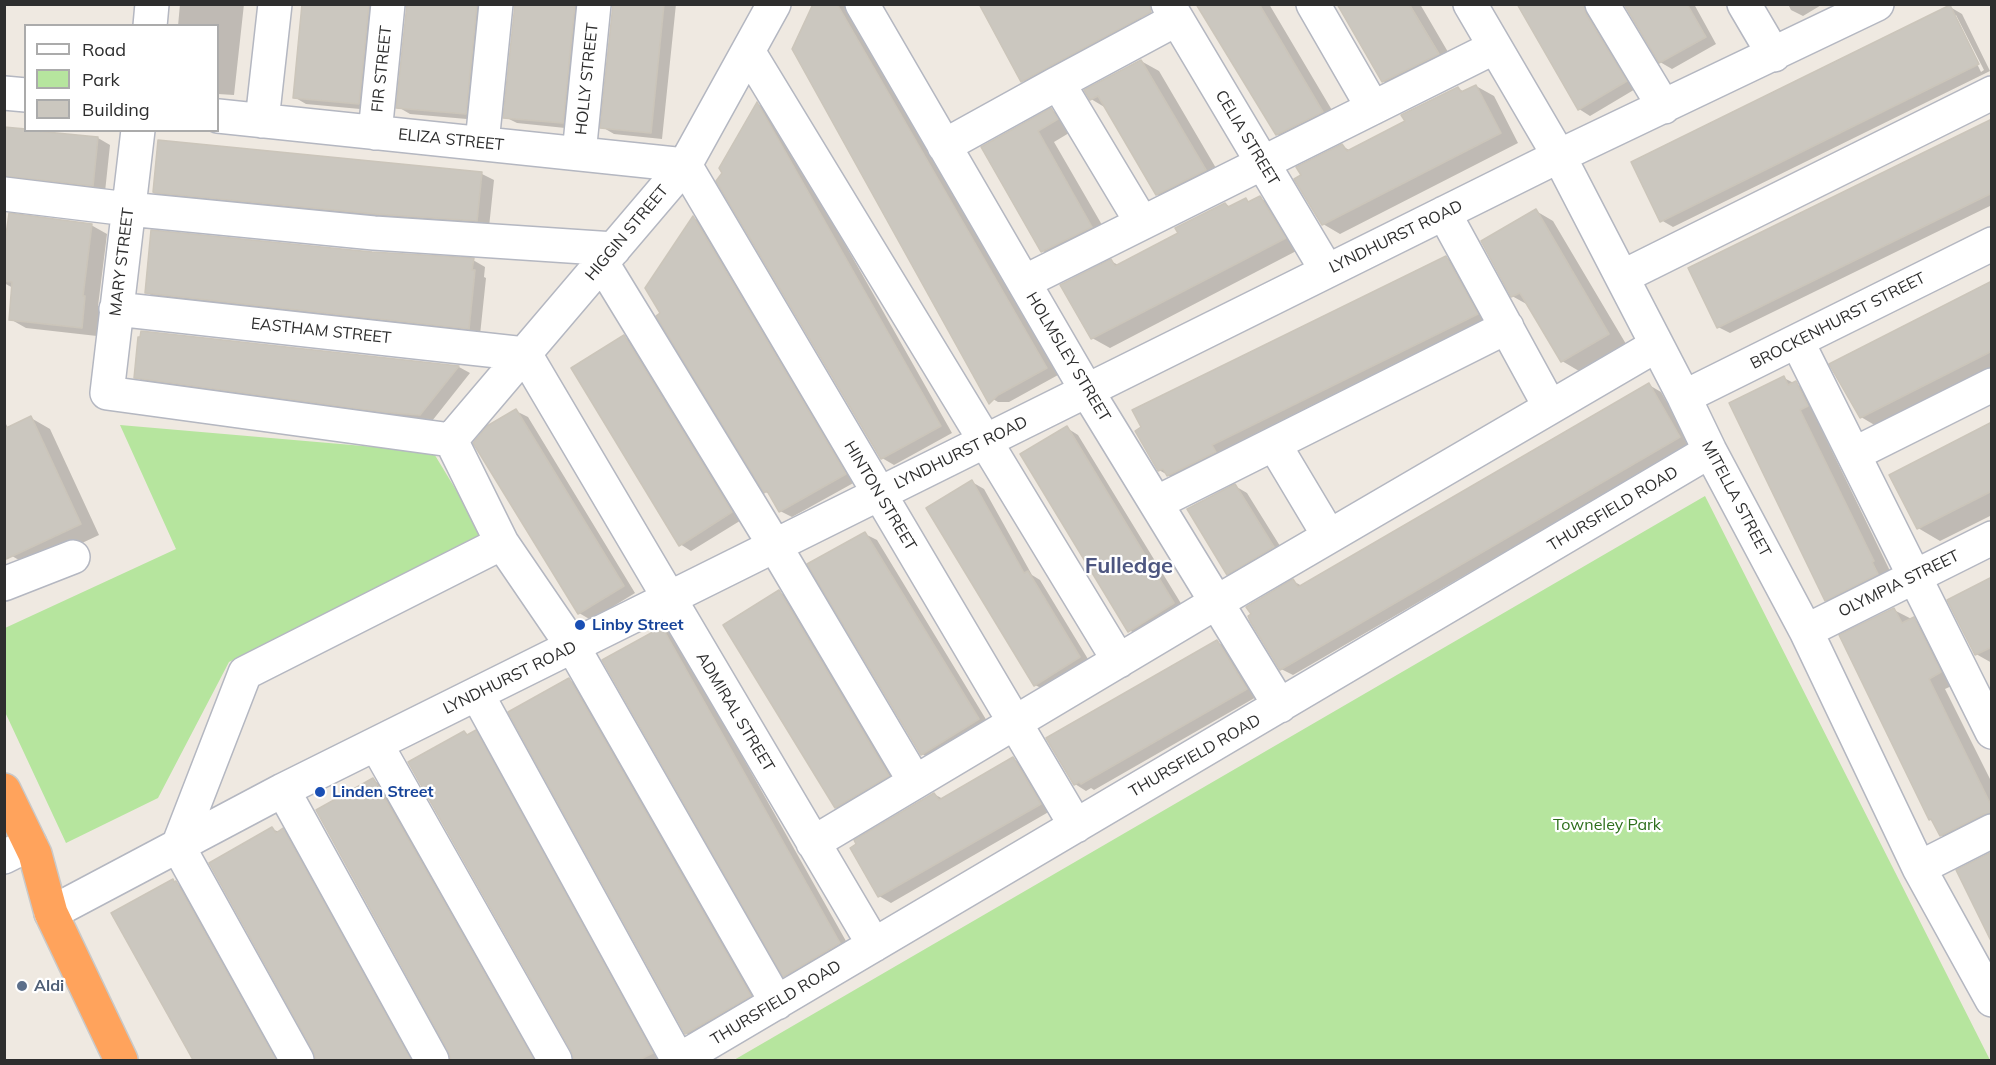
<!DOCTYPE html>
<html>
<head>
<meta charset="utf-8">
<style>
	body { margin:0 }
	#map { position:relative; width:1996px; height:1065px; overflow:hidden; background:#efe9e1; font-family:Mulish,sans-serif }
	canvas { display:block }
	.frame { position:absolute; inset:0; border:6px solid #2e2e2e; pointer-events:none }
	.legend { position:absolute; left:24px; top:24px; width:195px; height:108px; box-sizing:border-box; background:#fff; border:2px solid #ababab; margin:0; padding:8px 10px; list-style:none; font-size:18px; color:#2e2e2e }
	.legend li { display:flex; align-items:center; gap:12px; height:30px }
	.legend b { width:30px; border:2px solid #ababab }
</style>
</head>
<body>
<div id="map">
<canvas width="1996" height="1065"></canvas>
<div class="frame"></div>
<ul class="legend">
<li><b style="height:8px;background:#fff"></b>Road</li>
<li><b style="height:16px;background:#b6e59e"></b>Park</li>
<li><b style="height:16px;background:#cbc7bf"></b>Building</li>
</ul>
</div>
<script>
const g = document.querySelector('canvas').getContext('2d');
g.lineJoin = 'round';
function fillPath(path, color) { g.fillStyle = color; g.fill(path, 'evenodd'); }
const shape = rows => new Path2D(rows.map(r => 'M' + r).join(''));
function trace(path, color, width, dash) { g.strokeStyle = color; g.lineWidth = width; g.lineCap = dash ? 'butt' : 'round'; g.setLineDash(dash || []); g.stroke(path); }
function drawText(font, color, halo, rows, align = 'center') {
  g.font = font + ' Mulish,sans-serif'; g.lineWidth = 4.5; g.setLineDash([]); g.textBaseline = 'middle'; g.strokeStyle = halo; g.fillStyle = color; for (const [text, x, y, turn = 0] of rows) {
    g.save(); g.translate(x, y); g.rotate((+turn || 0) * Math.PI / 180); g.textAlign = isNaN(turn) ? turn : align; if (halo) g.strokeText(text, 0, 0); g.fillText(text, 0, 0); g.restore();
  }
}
const green = shape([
	[120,425,433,452,484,536,229,662,158,798,66,843,5,712,5,628,176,549],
	[1705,496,1990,1060,734,1060]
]);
const shadow = shape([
	[180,4,244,4,234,95,218,94,218,26,178,26],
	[304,4,383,4,371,110,306,104,294,97],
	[408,4,491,4,478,120,410,114,398,107],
	[516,4,589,4,575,129,517,123,505,117],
	[614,4,676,4,662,139,614,134,602,127],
	[815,4,844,4,1058,375,1009,402,998,402,986,395],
	[1134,4,1149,32,1040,91,1023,81],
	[1197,4,1269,4,1339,122,1295,144,1277,134],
	[1338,4,1420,4,1455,64,1401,91,1383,81],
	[1519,4,1596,4,1637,88,1590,116,1579,109],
	[1626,4,1694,4,1716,44,1672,69,1660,62],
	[1788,4,1823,4,1803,16,1791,10],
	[1950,7,1962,14,1990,71,1673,227,1661,220],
	[1953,15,1956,15,1984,70,1981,72],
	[1141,61,1159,71,1223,180,1174,204,1157,194,1106,108,1091,99],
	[1476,86,1494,96,1518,143,1340,234,1323,224,1303,176,1342,146,1351,151,1407,122,1458,88,1464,92],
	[758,104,769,110,952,433,894,465,882,458,723,173],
	[1051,110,1069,120,1074,130,1054,142,1109,237,1060,261,1043,251,983,147],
	[1992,120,1992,205,1730,333,1718,327],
	[4,128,98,138,110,145,105,192,4,184],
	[159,141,482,174,494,180,489,227,166,198,154,191],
	[1260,198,1278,208,1302,248,1110,348,1092,338,1111,261,1118,265,1180,234,1225,204,1231,207,1246,200,1251,202],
	[1536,211,1553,221,1626,344,1579,371,1562,361,1530,306,1512,296],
	[694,218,705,224,857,481,792,517,780,511,770,494,765,492,662,314],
	[91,225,107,234,98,306,101,307,97,336,26,328,10,319,13,288,4,283,4,262],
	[372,253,473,260,485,267,484,277,486,278,480,335,158,299,146,292],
	[1446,257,1457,264,1488,321,1171,477,1159,470],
	[1992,283,1992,375,1883,430,1861,417],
	[142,332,459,367,470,373,432,421,148,384,136,377],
	[624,337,636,344,743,519,691,551,680,544],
	[1784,378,1813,393,1825,416,1817,420,1890,571,1843,610,1826,600],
	[1649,385,1661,392,1691,444,1293,675,1281,669,1293,581,1302,586],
	[516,411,528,417,635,593,591,620,579,613],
	[31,418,50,429,99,535,31,567,12,556,4,541,4,420,8,428],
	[1992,424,1992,515,1940,541,1918,528],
	[1067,428,1078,435,1185,610,1141,637,1129,630],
	[972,482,984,489,1032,575,1040,580,1091,664,1047,691,1035,685],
	[1235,486,1247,493,1285,554,1240,580,1228,574],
	[865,534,877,540,990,726,934,761,922,754],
	[1992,579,1992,663,1976,654],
	[779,592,791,599,900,782,847,814,836,807],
	[1894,610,1931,629,1958,683,1945,689,1992,783,1992,829,1958,845,1941,835],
	[662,628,674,635,851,950,796,982,785,975],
	[1217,642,1229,648,1258,696,1094,790,1091,788,1086,791,1075,784],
	[569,680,581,687,762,1002,698,1040,686,1033,510,713],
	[464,732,469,736,476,732,487,739,662,1060,575,1060],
	[1013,759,1025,765,1052,810,891,903,879,896,934,794,943,799],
	[373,780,384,787,541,1060,452,1060],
	[272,829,279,832,283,830,295,837,418,1060,317,1060],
	[172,881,188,890,283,1060,195,1060,113,914]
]);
const building = shape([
	[302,4,369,4,359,104,293,98,302,4],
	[407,4,477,4,466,114,396,108,407,4],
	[515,4,575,4,563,123,503,118,515,4],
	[613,4,664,4,651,133,600,128,613,4],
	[813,4,837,4,1047,368,998,395,989,404,792,49,813,4],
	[979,4,1149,4,1151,12,1021,82,979,4],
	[1196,4,1259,4,1323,112,1276,135,1196,4],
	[1337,4,1409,4,1439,54,1382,82,1337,4],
	[1517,4,1583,4,1586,14,1627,81,1578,110,1517,4],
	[1624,4,1687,4,1706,37,1659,63,1624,4],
	[1950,5,1979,64,1660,222,1631,162,1950,5],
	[1141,60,1206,170,1156,195,1098,96,1090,100,1084,90,1141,60],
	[1476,85,1501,133,1322,225,1294,179,1301,175,1296,167,1342,144,1347,151,1405,121,1401,115,1458,87,1461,92,1476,85],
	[757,102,941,426,881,459,716,181,722,173,719,168,757,102],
	[1051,108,1058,119,1038,131,1092,227,1041,252,981,147,1051,108],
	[1992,119,1992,193,1717,328,1688,268,1992,119],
	[4,127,26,129,26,130,98,137,93,186,4,176,4,127],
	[158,140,482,172,477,221,376,214,155,193,153,192,158,140],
	[1260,196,1286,238,1091,339,1060,285,1111,259,1115,266,1178,233,1175,228,1225,203,1228,207,1246,198,1248,202,1260,196],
	[1536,209,1609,334,1561,362,1520,293,1511,297,1481,241,1536,209],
	[9,213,92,224,83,296,85,296,82,328,9,320,12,282,4,281,4,249,9,213],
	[693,216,846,474,779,512,767,491,764,493,656,316,660,313,645,288,693,216],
	[151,230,372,252,474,258,472,270,475,270,469,329,145,293,151,230],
	[1446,256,1478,314,1212,445,1216,452,1167,476,1163,469,1158,471,1135,431,1141,427,1132,410,1446,256],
	[1992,281,1992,351,1860,418,1829,364,1992,281],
	[141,331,459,366,420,415,382,412,134,378,138,337,140,337,141,331],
	[624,335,732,512,679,546,571,368,624,335],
	[1784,376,1788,385,1796,381,1808,406,1800,410,1874,561,1872,562,1878,574,1825,601,1729,403,1784,376],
	[1649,383,1680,437,1280,670,1250,621,1248,616,1251,614,1246,607,1293,579,1298,587,1649,383],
	[516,409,624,586,578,614,473,443,487,426,516,409],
	[31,416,81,524,4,560,4,429,31,416],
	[1992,422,1992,491,1917,529,1889,475,1992,422],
	[1067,426,1174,603,1128,632,1020,454,1067,426],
	[972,480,1024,573,1028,571,1080,657,1034,686,926,508,972,480],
	[1235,484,1274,547,1227,575,1187,509,1235,484],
	[865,532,979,719,921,755,807,564,865,532],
	[1992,577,1992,647,1975,655,1947,600,1992,577],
	[779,590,889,776,835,808,723,625,779,590],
	[1894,608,1902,623,1914,617,1941,672,1929,679,1992,807,1992,813,1984,814,1940,836,1931,819,1929,820,1839,635,1894,608],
	[662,627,840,943,783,977,602,660,662,627],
	[1217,640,1247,689,1081,784,1079,782,1074,785,1046,738,1217,640],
	[569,678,751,996,685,1034,508,712,569,678],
	[476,730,653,1053,639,1060,574,1060,571,1051,408,762,464,731,467,735,476,730],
	[1013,757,1041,804,878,897,850,848,856,844,854,840,934,793,939,800,1013,757],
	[373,778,375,781,534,1060,451,1060,448,1051,316,810,373,778],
	[272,827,276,833,283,828,411,1060,316,1060,313,1051,209,863,272,827],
	[1992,852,1992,943,1956,870,1992,852],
	[173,879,174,882,176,881,276,1060,193,1060,111,913,173,879]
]);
const minor = shape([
	[862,4,1087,391,1280,706],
	[1168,4,1327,271],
	[1313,4,1373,108],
	[1470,4,1559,156,1684,397,1710,451,1806,631,1919,868,1992,1000],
	[1602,4,1664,107],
	[1744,4,1774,55],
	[150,26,152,4],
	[748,51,1119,661],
	[4,93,26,95],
	[218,116,685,165,1076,826],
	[262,121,275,4],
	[138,130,107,393,451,440,502,543,245,673,178,846,297,1060],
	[375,133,388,4],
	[482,143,496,4],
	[944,146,1058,83],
	[579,154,594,4],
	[4,194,128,209,374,233,614,249],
	[1444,213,1550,407],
	[1142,223,1058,83,1177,19],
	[602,263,775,546,915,782],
	[1622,277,1992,93],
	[1024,282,1495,47],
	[116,309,525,354,874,945],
	[1797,341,1992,732],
	[1684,397,1992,244],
	[451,440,685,165,774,4],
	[1274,444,1329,536],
	[1854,454,1992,385],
	[1156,503,1507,327],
	[502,543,573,647,777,1003],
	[4,584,73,557],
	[1806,631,1992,538],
	[477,694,678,1060],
	[376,744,555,1060],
	[283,790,432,1060],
	[813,843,1217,602,1657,345],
	[4,857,30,844],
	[1919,868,1992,831],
	[51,913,283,790,1559,156,1877,4],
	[679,1060,1710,451]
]);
const highway = shape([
	[4,790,35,854,51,913,121,1060]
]);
const markers = [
	[580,625,6,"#1a4fb4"],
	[320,792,6,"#1a4fb4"],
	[22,986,6,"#5c6f8a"]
];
const streetNames = [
	["FIR STREET",382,69,-84],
	["HOLLY STREET",587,79,-84],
	["CELIA STREET",1247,138,59],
	["ELIZA STREET",451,140,6],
	["HIGGIN STREET",627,233,-50],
	["LYNDHURST ROAD",1396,237,-26],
	["MARY STREET",122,262,-83],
	["BROCKENHURST STREET",1838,321,-27],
	["EASTHAM STREET",321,331,6],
	["HOLMSLEY STREET",1068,357,59],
	["LYNDHURST ROAD",961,453,-26],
	["HINTON STREET",880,496,59],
	["MITELLA STREET",1736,499,62],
	["THURSFIELD ROAD",1613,509,-31],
	["OLYMPIA STREET",1899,584,-26],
	["LYNDHURST ROAD",510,678,-26],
	["ADMIRAL STREET",735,712,59],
	["THURSFIELD ROAD",1195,756,-30],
	["THURSFIELD ROAD",776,1003,-31]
];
const transitNames = [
	["Linby Street",592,625],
	["Linden Street",332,792]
];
const parkNames = [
	["Towneley Park",1607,825]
];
const serviceNames = [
	["Aldi",34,986]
];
const districtNames = [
	["Fulledge",1129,566]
];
fillPath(green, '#b6e59e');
fillPath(shadow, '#0003');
fillPath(building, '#cbc7bf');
trace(building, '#cbc5ba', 1.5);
trace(minor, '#b4b7c1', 36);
trace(highway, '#c9c9c9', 36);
trace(minor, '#fff', 33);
trace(highway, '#ffa35c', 33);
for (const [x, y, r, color] of markers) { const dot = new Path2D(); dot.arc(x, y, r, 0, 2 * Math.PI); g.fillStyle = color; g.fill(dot); trace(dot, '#fff', 2); }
drawText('16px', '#2e2e2e', '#fff', streetNames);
drawText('bold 16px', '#164399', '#fff', transitNames, 'left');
drawText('16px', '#2c6e1b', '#fff', parkNames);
drawText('bold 16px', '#4e5e75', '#fff', serviceNames, 'left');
drawText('bold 22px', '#4d5680', '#fff', districtNames);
</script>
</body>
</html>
